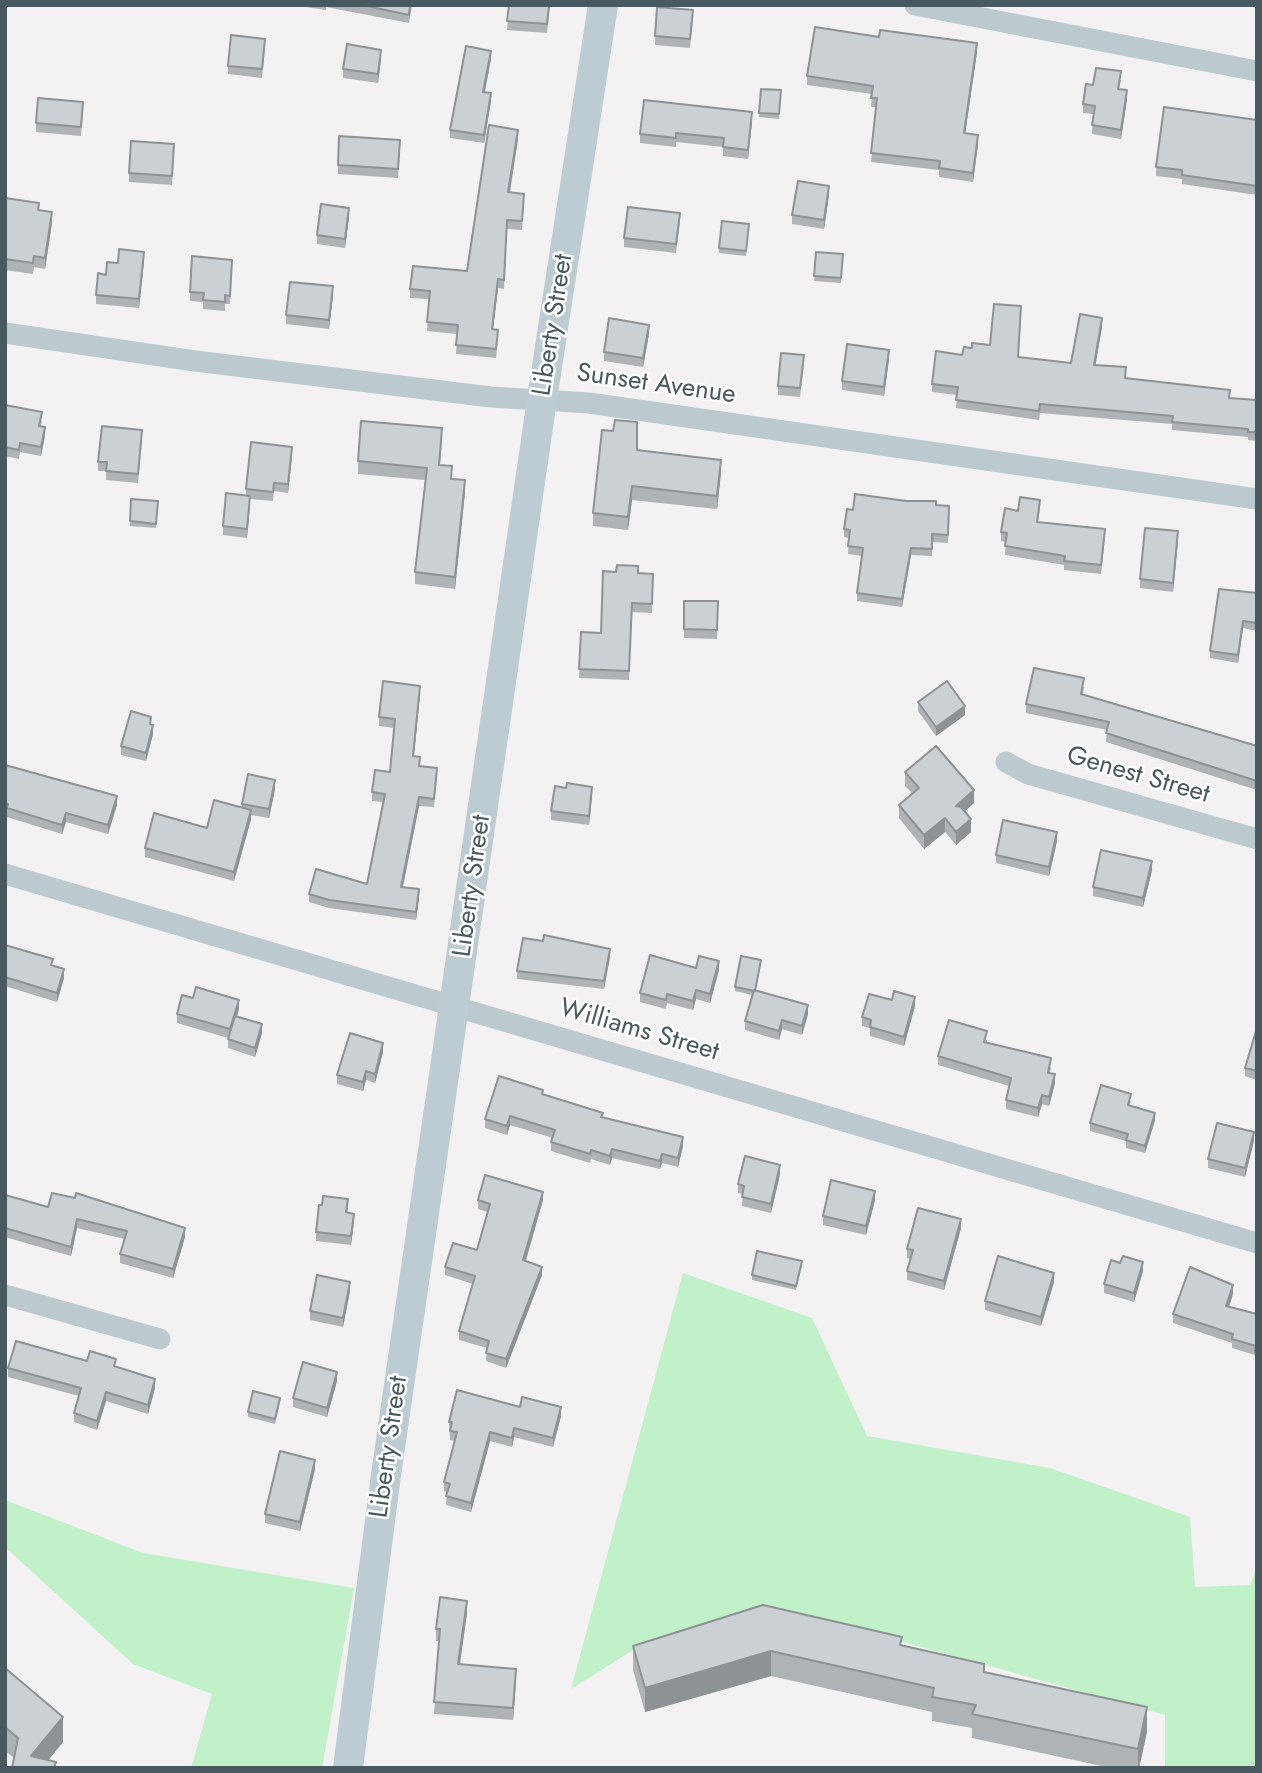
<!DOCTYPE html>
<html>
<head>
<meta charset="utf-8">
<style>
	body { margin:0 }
	#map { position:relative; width:1262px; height:1773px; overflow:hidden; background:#f4f1f2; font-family:Jost,sans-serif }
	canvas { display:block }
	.frame { position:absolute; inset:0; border:7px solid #48595f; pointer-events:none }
</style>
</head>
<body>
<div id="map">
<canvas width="1262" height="1773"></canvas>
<div class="frame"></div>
</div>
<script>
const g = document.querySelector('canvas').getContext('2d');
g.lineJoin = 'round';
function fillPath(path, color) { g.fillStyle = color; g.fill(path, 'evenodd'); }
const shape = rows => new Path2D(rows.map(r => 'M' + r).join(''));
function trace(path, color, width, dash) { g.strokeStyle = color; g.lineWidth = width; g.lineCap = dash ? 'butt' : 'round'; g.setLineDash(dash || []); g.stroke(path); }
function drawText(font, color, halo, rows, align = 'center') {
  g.font = font + ' Jost,sans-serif'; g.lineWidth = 5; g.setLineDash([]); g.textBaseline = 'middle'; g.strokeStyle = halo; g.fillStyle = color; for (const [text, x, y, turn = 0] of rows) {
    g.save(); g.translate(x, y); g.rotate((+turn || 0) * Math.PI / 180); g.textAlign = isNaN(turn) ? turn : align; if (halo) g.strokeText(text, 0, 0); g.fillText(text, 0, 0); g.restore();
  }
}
const green = shape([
	[683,1273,812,1318,867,1436,1050,1468,1190,1517,1195,1587,1250,1585,1257,1568,1257,1768,1165,1768,1165,1715,785,1609,630,1652,571,1689],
	[5,1500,143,1553,354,1588,322,1768,191,1768,212,1694,133,1664,5,1547]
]);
const minor = shape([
	[915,5,1257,71],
	[5,333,195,361,491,397,589,403,1257,499],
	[1006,762,1028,774,1257,839],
	[5,874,1257,1243],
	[5,1295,160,1339]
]);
const secondary = shape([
	[348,1768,386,1475,542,399,603,5]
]);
const wall = shape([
	[292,5,412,5,409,23,326,7,326,10],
	[509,5,550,5,547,33,507,30],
	[693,19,690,48,655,45,655,36],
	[265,48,262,78,228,74,228,66],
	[977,52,965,133,978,144,973,182,939,177,939,170,871,162,876,107,871,107,872,94,807,85,807,76],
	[381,59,378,83,343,78,343,69],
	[491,59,485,92,491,101,484,143,450,138,450,130],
	[1121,80,1119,89,1127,99,1121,139,1092,134,1093,114,1083,113,1083,104,1093,85],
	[761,89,781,90,779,119,759,117],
	[83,111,81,136,36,132,36,123],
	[1257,120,1257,195,1182,184,1182,179,1156,176,1156,167],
	[752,121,748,159,723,156,723,147,676,142,676,147,640,143,640,134],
	[518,139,510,193,524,203,522,230,507,229,504,289,498,288,493,329,498,338,496,358,456,354,457,334,427,331,429,299,410,298,410,289,467,271],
	[400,149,398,178,338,174,338,165],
	[174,153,172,185,129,182,129,173],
	[829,195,824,229,792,224,792,215],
	[5,198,39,210,52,223,45,269,34,267,33,274,5,270],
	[349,217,345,248,317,244,317,235],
	[680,222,676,253,624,247,624,238],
	[749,228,746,256,719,253,719,248],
	[816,252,843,254,841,283,814,281],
	[144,261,139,308,96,304,96,295,106,275,118,263],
	[232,268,230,304,225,304,225,311,203,309,203,302,190,301,190,292],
	[333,295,329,329,286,324,286,315],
	[1021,315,1018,357,1071,363,1102,327,1095,365,1126,378,1230,398,1257,400,1257,441,1248,440,1248,437,1172,430,1172,424,1040,413,1039,420,956,408,957,395,932,392,932,384,962,355,972,348,990,345],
	[649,334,643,367,604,361,604,352],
	[889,359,884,396,842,390,842,381],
	[804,364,800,397,778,395,778,386],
	[5,405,42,421,41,426,45,436,41,456,20,452,19,459,5,456],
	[142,439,138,483,106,480,106,471,98,471,98,462],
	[442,441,440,465,465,492,455,589,415,584,415,572,425,480,358,474,358,461],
	[637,450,721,473,717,509,632,500,628,530,593,526,593,513],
	[292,456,288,493,274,491,273,501,250,499,247,538,223,535,223,526,246,495,246,489],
	[131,499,158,501,156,528,130,526],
	[936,505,949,506,948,543,932,542,932,556,911,555,902,607,857,601,857,593,862,556,848,554,849,538,844,537,844,529,853,510],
	[1040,509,1038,522,1105,538,1101,574,1064,570,1064,565,1005,555,1006,542,1001,541,1001,532,1018,511],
	[1178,540,1173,592,1140,588,1140,579],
	[638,573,653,574,652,613,632,612,629,680,579,678,581,632,601,633],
	[1257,593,1257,631,1243,628,1238,663,1210,658,1210,651],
	[684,601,718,601,717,639,684,638],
	[1084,687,1083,695,1257,746,1257,790,1106,742,1107,730,1026,713,1026,704],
	[420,694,414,756,420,766,437,776,434,807,419,806,403,887,419,898,416,920,329,908,309,902,309,894,367,884,383,802,372,801,372,792,390,772,394,728,379,726,379,717],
	[918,702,965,715,936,736,918,711],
	[151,724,153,734,146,761,121,755,121,746],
	[5,765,117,805,108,834,66,822,62,834,7,817,7,813,5,812],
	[905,772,974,803,965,811,971,832,956,845,945,832,924,849,899,818,899,805,912,793,905,786],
	[566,788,592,796,589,825,551,820,551,811],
	[275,789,269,818,251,815,251,819,234,881,145,857,145,848,207,828,242,808,242,804],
	[1057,841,1049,876,996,863,996,855],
	[1152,870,1143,907,1093,896,1093,887],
	[543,941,610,957,604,989,517,979,517,971],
	[5,945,53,966,64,978,57,1002,5,986],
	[761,964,755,991,808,1014,802,1035,782,1029,779,1040,745,1030,745,1021,752,995,735,991,735,987],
	[696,968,719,970,710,1003,696,999,693,1010,667,1003,666,1009,640,1002,640,993],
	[915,1006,904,1046,870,1036,870,1028,862,1026,862,1017],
	[239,1009,237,1017,262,1033,255,1057,228,1048,228,1038,177,1023,177,1014],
	[1257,1031,1257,1080,1245,1076,1245,1068],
	[987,1040,987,1042,1051,1067,1050,1073,1055,1083,1049,1106,1042,1104,1038,1117,1006,1109,1006,1100,1009,1086,938,1065,938,1056],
	[383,1052,375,1083,366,1080,363,1091,337,1084,337,1075],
	[543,1094,603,1117,683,1146,678,1167,662,1163,660,1169,612,1158,610,1165,591,1159,590,1163,551,1151,551,1142,553,1138,510,1125,507,1135,485,1128,485,1119],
	[1131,1101,1130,1105,1155,1120,1145,1153,1126,1148,1126,1141,1090,1131,1090,1123],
	[1254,1141,1245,1177,1208,1168,1208,1159],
	[780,1174,771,1213,742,1206,743,1194,738,1193,738,1184],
	[5,1195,48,1207,185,1237,173,1278,120,1263,120,1254,125,1239,77,1228,71,1256,5,1237],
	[478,1200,543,1200,526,1261,542,1275,506,1368,486,1361,487,1348,459,1340,459,1331,473,1284,445,1275,445,1267,477,1250,488,1212,478,1209],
	[875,1200,866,1235,823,1225,823,1216],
	[322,1205,348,1208,347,1213,354,1222,351,1245,316,1241,316,1232],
	[961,1228,944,1290,907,1280,907,1271,911,1259,907,1258,907,1249],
	[802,1266,796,1290,752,1280,752,1275],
	[1143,1271,1134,1302,1104,1293,1104,1284],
	[1054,1282,1041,1326,985,1310,985,1301],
	[350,1291,343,1327,310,1320,310,1311],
	[1233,1294,1229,1307,1257,1314,1257,1360,1255,1360,1255,1355,1232,1348,1232,1343,1173,1323,1173,1314],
	[87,1361,116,1367,155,1388,148,1414,106,1401,97,1430,74,1422,74,1413,79,1396,8,1377,8,1368],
	[337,1381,327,1417,293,1407,293,1398],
	[280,1402,275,1424,248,1417,248,1412],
	[520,1407,561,1416,553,1447,514,1437,512,1447,490,1441,471,1512,446,1505,447,1492,444,1491,444,1482,455,1441,450,1440,449,1422],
	[315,1469,300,1531,265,1523,265,1514],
	[467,1613,460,1664,516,1681,513,1720,434,1714,439,1641,436,1641,436,1629],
	[902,1645,984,1672,1147,1732,1139,1768,1111,1768,972,1738,972,1728,932,1721,932,1712,771,1676,645,1712,633,1670,633,1646],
	[5,1668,63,1742,48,1760,56,1768,14,1758,5,1751]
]);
const shadedWall = shape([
	[977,43,977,52,964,142,964,133],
	[381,50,381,59,378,83,378,74],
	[491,51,491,59,483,100,483,92],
	[1127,90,1127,99,1121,139,1121,130],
	[491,93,491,101,484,143,484,135],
	[752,112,752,121,748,159,748,150],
	[518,130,518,139,508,201,508,192],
	[978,135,978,144,973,182,973,173],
	[829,186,829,195,824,229,824,220],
	[349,208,349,217,345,248,345,239],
	[52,212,52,223,45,269,45,258],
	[144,252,144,261,139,308,139,299],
	[498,279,498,288,492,338,492,329],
	[333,286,333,295,329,329,329,320],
	[1102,318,1102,327,1094,374,1094,365],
	[649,325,649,334,643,367,643,358],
	[889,350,889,359,884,396,884,387],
	[45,427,45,436,41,456,41,447],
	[292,447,292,456,288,493,288,484],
	[721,460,721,473,717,509,717,496],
	[465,480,465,492,455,589,455,577],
	[632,486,632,500,628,530,628,517],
	[250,496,250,505,247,538,247,529],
	[1178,531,1178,540,1173,592,1173,583],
	[911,548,911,555,902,607,902,599],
	[1243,621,1243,628,1238,663,1238,655],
	[420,686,420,694,413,764,413,756],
	[965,706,965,715,936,736,936,727],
	[153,725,153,734,146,761,146,753],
	[275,780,275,789,269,818,269,809],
	[592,787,592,796,589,825,589,816],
	[974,790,974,803,956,819,956,806],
	[117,796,117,805,108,834,108,825],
	[419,797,419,806,401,895,401,887],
	[251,810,251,819,234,881,234,872],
	[66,813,66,822,62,834,62,825],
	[945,818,945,832,924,849,924,835],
	[971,819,971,832,956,845,956,832],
	[1057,832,1057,841,1049,876,1049,867],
	[1152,861,1152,870,1143,907,1143,898],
	[419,889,419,898,416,920,416,912],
	[610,949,610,957,604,989,604,981],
	[719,961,719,970,710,1003,710,994],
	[64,969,64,978,57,1002,57,993],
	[696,990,696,999,693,1010,693,1001],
	[915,997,915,1006,904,1046,904,1037],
	[239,1000,239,1009,230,1038,230,1029],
	[808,1005,808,1014,802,1035,802,1026],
	[782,1020,782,1029,779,1040,779,1031],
	[262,1024,262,1033,255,1057,255,1048],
	[383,1043,383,1052,375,1083,375,1074],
	[366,1071,366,1080,363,1091,363,1082],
	[1055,1074,1055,1083,1049,1106,1049,1097],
	[1042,1095,1042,1104,1038,1117,1038,1108],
	[1155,1113,1155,1120,1145,1153,1145,1146],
	[510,1116,510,1125,507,1135,507,1126],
	[1254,1132,1254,1141,1245,1177,1245,1168],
	[683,1137,683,1146,678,1167,678,1158],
	[612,1149,612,1158,610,1165,610,1156],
	[662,1154,662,1163,660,1169,660,1161],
	[780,1165,780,1174,771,1213,771,1204],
	[875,1191,875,1200,866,1235,866,1226],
	[543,1192,543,1200,523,1269,523,1260],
	[354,1214,354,1222,351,1245,351,1236],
	[77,1219,77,1228,71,1256,71,1247],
	[961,1219,961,1228,944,1290,944,1281],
	[185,1228,185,1237,173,1278,173,1269],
	[1143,1262,1143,1271,1134,1302,1134,1293],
	[542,1267,542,1275,506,1368,506,1359],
	[1054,1273,1054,1282,1041,1326,1041,1317],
	[350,1282,350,1291,343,1327,343,1318],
	[1233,1285,1233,1294,1226,1315,1226,1306],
	[337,1372,337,1381,327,1417,327,1408],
	[155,1379,155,1388,148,1414,148,1405],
	[106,1392,106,1401,97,1430,97,1421],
	[561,1407,561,1416,553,1447,553,1438],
	[514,1428,514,1437,512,1447,512,1438],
	[490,1432,490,1441,471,1512,471,1503],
	[315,1460,315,1469,300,1531,300,1522],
	[467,1601,467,1613,458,1676,458,1664],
	[771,1651,771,1676,645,1712,645,1688],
	[516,1669,516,1681,513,1720,513,1708],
	[1147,1707,1147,1732,1139,1768,1138,1768,1138,1749],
	[63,1717,63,1742,42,1768,31,1756]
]);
const building = shape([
	[362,5,410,5,409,15,362,5],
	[509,5,549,5,547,24,507,21,509,5],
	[657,7,693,10,690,39,655,36,657,7],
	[815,27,879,37,880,30,977,43,964,133,978,135,973,173,939,168,940,161,871,153,877,98,871,98,873,86,807,76,815,27],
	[231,35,265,39,262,69,228,66,231,35],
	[347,44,381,50,378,74,343,69,347,44],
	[466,46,491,51,483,92,491,93,484,135,450,130,466,46],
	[1096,68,1121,71,1118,89,1127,90,1121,130,1092,125,1095,106,1083,104,1086,84,1093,85,1096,68],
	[761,89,781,90,779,114,759,113,761,89],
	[38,98,83,102,81,127,36,123,38,98],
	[644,100,752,112,748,150,723,147,724,138,676,133,676,138,640,134,644,100],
	[1164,107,1257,120,1257,186,1182,175,1182,170,1156,167,1164,107],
	[489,125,518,130,508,192,524,194,522,221,507,220,504,280,498,279,492,329,498,330,496,349,456,345,458,325,427,322,430,291,410,289,413,266,467,271,489,125],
	[339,136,400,140,398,169,338,165,339,136],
	[131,141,174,144,172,176,129,173,131,141],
	[798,181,829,186,824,220,792,215,798,181],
	[5,198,39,203,38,210,52,212,45,258,34,256,33,263,5,259,5,198],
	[321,204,349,208,345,239,317,235,321,204],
	[628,207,680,213,676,244,624,238,628,207],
	[722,221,749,224,746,251,719,248,722,221],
	[119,249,144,252,139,299,96,295,98,273,106,275,107,262,118,263,119,249],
	[816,252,843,254,841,278,814,276,816,252],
	[192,256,232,260,230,296,225,295,225,302,203,300,204,293,190,292,192,256],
	[290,282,333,286,329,320,286,315,290,282],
	[994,304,1021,306,1018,357,1071,363,1080,314,1102,318,1094,365,1126,367,1125,378,1230,390,1229,398,1257,400,1257,432,1248,432,1248,429,1172,422,1173,416,1040,404,1039,411,956,400,958,387,932,384,936,351,962,355,964,347,972,348,972,343,990,345,994,304],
	[609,318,649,325,643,358,604,352,609,318],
	[847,344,889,350,884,387,842,381,847,344],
	[781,353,804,355,800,388,778,386,781,353],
	[5,405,42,412,39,426,45,427,41,447,20,443,19,450,5,447,5,405],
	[615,420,637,422,637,450,721,460,717,496,632,486,628,517,593,513,602,430,613,431,615,420],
	[361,421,442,428,439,465,452,466,451,479,465,480,455,577,415,572,427,468,358,461,361,421],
	[102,426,142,430,138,474,106,471,107,462,98,462,102,426],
	[251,442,292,447,288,484,274,483,273,492,246,489,251,442],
	[226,493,250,496,247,529,223,526,226,493],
	[855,494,906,501,936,501,936,505,949,506,948,535,932,534,932,549,911,548,902,599,857,593,863,548,848,546,850,530,844,529,847,509,853,510,855,494],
	[1020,497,1040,500,1037,522,1105,529,1101,565,1064,561,1065,556,1005,546,1007,533,1001,532,1005,508,1018,511,1020,497],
	[131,499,158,501,156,524,130,521,131,499],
	[1145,528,1178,531,1173,583,1140,579,1145,528],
	[617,565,638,566,638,573,653,574,652,604,632,603,629,671,579,669,581,632,601,633,603,571,616,572,617,565],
	[1219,589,1257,593,1257,623,1243,621,1238,655,1210,651,1219,589],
	[684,601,718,601,717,630,684,629,684,601],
	[1034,668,1084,678,1081,694,1257,746,1257,781,1106,733,1109,722,1026,704,1034,668],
	[383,681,420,686,413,756,420,757,419,766,437,768,434,799,419,797,401,887,419,889,416,912,329,900,309,894,316,869,367,884,385,794,372,792,375,770,390,772,395,719,379,717,383,681],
	[947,681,965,706,936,727,918,702,947,681],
	[131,711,151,717,150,724,153,725,146,753,121,746,131,711],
	[936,746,974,790,956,806,961,807,971,819,956,832,945,818,924,835,899,805,919,788,905,772,936,746],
	[5,765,117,796,108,825,66,813,62,825,7,808,8,804,5,803,5,765],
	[248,774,275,780,269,809,242,804,248,774],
	[567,783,592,787,589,816,551,811,555,786,566,788,567,783],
	[214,800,251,810,234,872,145,848,154,813,207,828,214,800],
	[1003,820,1057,832,1049,867,996,855,1003,820],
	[1101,850,1152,861,1143,898,1093,887,1101,850],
	[544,935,610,949,604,981,517,971,523,938,543,941,544,935],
	[5,945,53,959,51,965,64,969,57,993,5,977,5,945],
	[650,955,696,968,699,956,719,961,710,994,696,990,693,1001,667,994,666,1000,640,993,650,955],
	[741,956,761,960,755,991,735,987,741,956],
	[196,987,239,1000,230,1029,177,1014,182,995,193,998,196,987],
	[754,990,808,1005,802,1026,782,1020,779,1031,745,1021,754,990],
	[894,991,915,997,904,1037,870,1027,871,1020,862,1017,869,994,892,1000,894,991],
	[235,1016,262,1024,255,1048,228,1039,235,1016],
	[949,1020,987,1031,984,1042,1051,1058,1048,1073,1055,1074,1049,1097,1042,1095,1038,1108,1006,1100,1011,1078,938,1056,949,1020],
	[1256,1031,1257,1031,1257,1071,1245,1068,1256,1031],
	[350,1033,383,1043,375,1074,366,1071,363,1082,337,1075,350,1033],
	[499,1076,543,1090,542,1094,603,1113,601,1117,683,1137,678,1158,662,1154,660,1161,612,1149,610,1156,591,1150,590,1154,551,1142,555,1130,510,1116,507,1126,485,1119,499,1076],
	[1101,1085,1131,1094,1128,1105,1155,1113,1145,1146,1126,1140,1128,1134,1090,1123,1101,1085],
	[1217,1123,1254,1132,1245,1168,1208,1159,1217,1123],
	[745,1156,780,1165,771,1204,742,1197,744,1186,738,1184,745,1156],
	[485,1175,543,1192,523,1260,542,1267,506,1359,486,1353,489,1341,459,1331,475,1276,445,1267,453,1243,477,1250,490,1204,478,1200,485,1175],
	[831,1180,875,1191,866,1226,823,1216,831,1180],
	[52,1193,75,1198,76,1193,185,1228,173,1269,120,1254,127,1231,77,1219,71,1247,5,1228,5,1195,48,1207,52,1193],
	[323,1196,348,1199,346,1212,354,1214,351,1236,316,1232,319,1205,322,1205,323,1196],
	[918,1208,961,1219,944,1281,907,1271,913,1250,907,1249,918,1208],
	[757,1251,802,1261,796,1286,752,1275,757,1251],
	[998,1256,1054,1273,1041,1317,985,1301,998,1256],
	[1123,1256,1143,1262,1134,1293,1104,1284,1111,1260,1120,1263,1123,1256],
	[1190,1267,1233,1285,1226,1306,1257,1314,1257,1351,1255,1351,1256,1346,1232,1339,1233,1334,1173,1314,1190,1267],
	[317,1275,350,1282,343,1318,310,1311,317,1275],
	[16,1341,87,1361,90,1351,116,1359,114,1366,155,1379,148,1405,106,1392,97,1421,74,1413,81,1388,8,1368,16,1341],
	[303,1362,337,1372,327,1408,293,1398,303,1362],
	[457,1390,520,1407,522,1397,561,1407,553,1438,514,1428,512,1438,490,1432,471,1503,446,1496,450,1484,444,1482,457,1432,450,1431,452,1422,449,1422,457,1390],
	[253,1391,280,1398,275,1419,248,1412,253,1391],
	[280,1451,315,1460,300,1522,265,1514,280,1451],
	[440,1597,467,1601,458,1664,516,1669,513,1708,434,1702,440,1629,436,1629,440,1597],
	[763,1605,902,1637,900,1645,984,1664,984,1672,1147,1707,1138,1749,972,1714,976,1705,932,1697,934,1688,771,1651,645,1688,633,1646,763,1605],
	[5,1668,63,1717,31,1756,56,1762,54,1768,12,1768,18,1738,5,1727,5,1668]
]);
const streetNames = [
	["Liberty Street",554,325,-81],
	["Sunset Avenue",656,385,8],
	["Genest Street",1138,776,16],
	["Liberty Street",473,886,-82],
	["Williams Street",639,1031,16],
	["Liberty Street",390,1447,-82]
];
fillPath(green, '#c0f1c9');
trace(minor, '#bcc9ce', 21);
trace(secondary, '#bdccd3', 30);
fillPath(wall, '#afb3b6');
fillPath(shadedWall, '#8e9294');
fillPath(building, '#cbd0d4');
trace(building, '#8e9294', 2);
drawText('26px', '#48595f', '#fff', streetNames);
</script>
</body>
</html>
